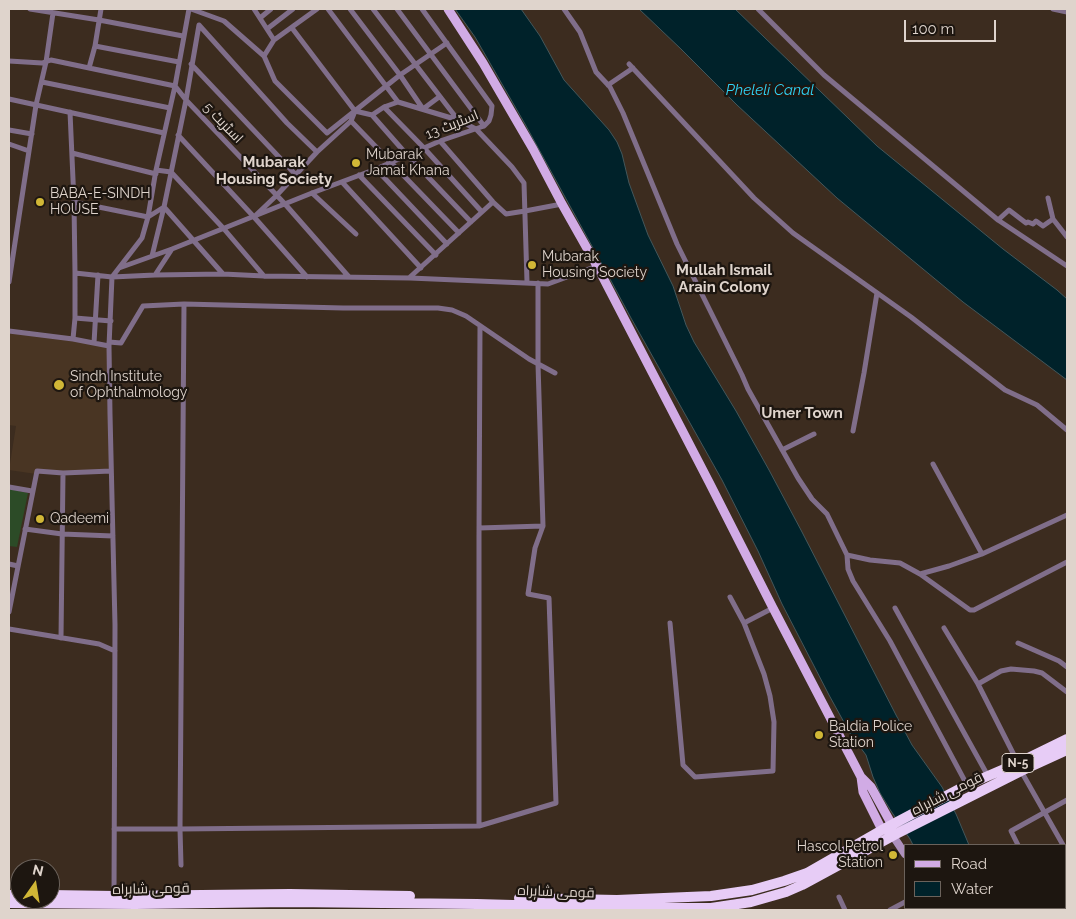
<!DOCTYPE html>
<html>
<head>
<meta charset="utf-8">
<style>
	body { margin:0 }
	#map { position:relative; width:1076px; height:919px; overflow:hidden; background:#3c2c1f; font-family:Raleway,sans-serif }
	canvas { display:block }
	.frame { position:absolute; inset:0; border:10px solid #dfd4cc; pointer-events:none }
	.legend { position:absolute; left:904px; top:844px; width:162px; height:65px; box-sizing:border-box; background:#1d1610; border:1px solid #6b625b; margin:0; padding:6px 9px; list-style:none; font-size:15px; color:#dfd4cc }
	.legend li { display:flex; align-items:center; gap:10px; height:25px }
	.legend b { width:25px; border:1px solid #6b625b }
	.north { position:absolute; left:10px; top:859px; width:50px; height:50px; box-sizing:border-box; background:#1d1610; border:1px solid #6b625b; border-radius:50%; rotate:13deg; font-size:14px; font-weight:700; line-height:20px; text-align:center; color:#dfd4cc }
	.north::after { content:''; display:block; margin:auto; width:18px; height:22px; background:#d1b736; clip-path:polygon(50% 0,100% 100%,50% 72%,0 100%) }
	.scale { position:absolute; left:904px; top:20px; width:92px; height:22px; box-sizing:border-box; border:2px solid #dfd4cc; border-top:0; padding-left:6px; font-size:15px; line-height:18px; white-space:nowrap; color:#dfd4cc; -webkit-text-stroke:4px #1d1610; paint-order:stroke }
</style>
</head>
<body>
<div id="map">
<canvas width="1076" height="919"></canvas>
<div class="frame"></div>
<ul class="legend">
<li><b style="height:6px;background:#d1abe5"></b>Road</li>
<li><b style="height:14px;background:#00222a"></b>Water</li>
</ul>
<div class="north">N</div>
<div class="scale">100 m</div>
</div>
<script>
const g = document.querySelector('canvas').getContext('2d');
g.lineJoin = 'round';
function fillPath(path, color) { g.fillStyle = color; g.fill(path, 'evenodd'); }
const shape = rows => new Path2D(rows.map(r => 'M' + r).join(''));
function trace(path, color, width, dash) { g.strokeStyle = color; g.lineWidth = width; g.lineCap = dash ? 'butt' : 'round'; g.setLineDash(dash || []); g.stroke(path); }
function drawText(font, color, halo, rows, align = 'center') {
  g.font = font + ' Raleway,Cairo,sans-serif'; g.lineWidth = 4.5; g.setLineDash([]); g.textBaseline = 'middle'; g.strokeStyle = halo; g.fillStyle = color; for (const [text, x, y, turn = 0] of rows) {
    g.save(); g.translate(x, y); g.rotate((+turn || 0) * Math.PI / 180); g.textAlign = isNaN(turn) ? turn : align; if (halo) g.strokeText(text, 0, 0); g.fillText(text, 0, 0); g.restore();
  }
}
const built = shape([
	[9,331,109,346,111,471,36,474,9,470,16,426,9,425]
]);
const green = shape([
	[9,489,28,493,17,547,9,546]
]);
const water = shape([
	[455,9,521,9,540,36,564,80,609,130,617,142,622,154,629,183,648,235,673,286,686,325,694,342,736,411,769,470,802,532,896,715,912,745,942,787,956,814,969,845,913,845,910,839,891,811,880,793,873,777,866,755,851,735,829,695,782,604,758,551,722,480,631,318,610,279,525,124,475,37,455,9],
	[639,9,735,9,877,146,1003,249,1057,290,1067,299,1067,380,963,302,837,198,737,105,681,49,639,9]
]);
const street = shape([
	[30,9,99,20,183,36],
	[191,9,224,21,264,56,275,81,327,133,400,75,447,43],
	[254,9,274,40],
	[328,9,398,102,458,120,476,129,512,167,524,183,527,282],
	[350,9,400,75,423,109,439,97],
	[373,9,458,120],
	[397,9,484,126],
	[564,9,580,32,596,72,610,87,623,113,677,244,742,375,748,389,798,478,812,499,827,514,847,555,848,569,853,581,890,641,967,785],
	[758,9,824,75,998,220,1067,266],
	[1053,9,1067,12],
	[260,18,271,9],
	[292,28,355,111,372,115,408,156,471,222],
	[267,29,293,9],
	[95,46,179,62],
	[264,56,274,40,317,9],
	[9,61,42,63,51,60,175,86,186,100,285,204,349,277],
	[191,64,296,175],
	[629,64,754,198,793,233,911,317,1005,390,1037,405,1067,430],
	[89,68,95,46,101,9],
	[42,82,170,108],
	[608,85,633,68],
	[9,99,164,133],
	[398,102,384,107,424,148,482,212],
	[355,111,351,121,459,233],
	[70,112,74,202,75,273,75,318,73,339],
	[372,115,384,107],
	[9,130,32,134],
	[178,135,254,217,307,277],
	[440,141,493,202,506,214,525,211,562,204],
	[9,144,29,151],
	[72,153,156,174],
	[376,169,447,244],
	[156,170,171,172,224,229,264,276],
	[359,175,436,255],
	[342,182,421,268],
	[312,193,356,234],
	[1048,198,1053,219,1067,237],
	[74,202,148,217,164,207,223,274],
	[256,215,276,196,317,152,351,121],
	[998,220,1009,210,1026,223,1028,222,1033,224,1036,221,1043,226,1053,219],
	[152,256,164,207,186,100,199,25,287,123,317,152],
	[119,268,172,249],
	[75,273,112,277,155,275,172,249,312,193,376,169,440,141,484,126,489,121,491,115,492,106,422,9],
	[155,275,223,274,264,276,410,278,548,284,597,266],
	[410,277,493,202],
	[9,282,29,151,36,105,46,62,53,13],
	[75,318,111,321],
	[9,331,73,339,109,346],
	[109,342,121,343,143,306,184,304,343,308,438,308,452,310,466,316,529,359,555,373],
	[94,343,98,275],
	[853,431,864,373,877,293],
	[782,450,814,434],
	[933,464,982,554],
	[9,487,32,491],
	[479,528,543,526,538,364,538,283],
	[25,529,62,534,113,536],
	[847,555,870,560,900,563,920,574,949,566,982,554,1067,515],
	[9,564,18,566],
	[920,574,970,610,974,610,1067,562],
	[895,608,988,776],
	[9,612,37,471,63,473,111,471],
	[670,623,683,765,695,777,773,771,774,722,770,696,764,674,744,623,730,597],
	[744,623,773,608],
	[944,628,978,684,1018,763],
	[9,629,99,644,115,651],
	[61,638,63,473],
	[1018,643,1059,661,1067,667],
	[978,684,1001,671,1011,669,1034,671,1042,673,1067,692],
	[1021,771,1063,845],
	[479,826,479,536,480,326],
	[114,829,180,829,479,826,556,803,549,598,528,594,535,548,543,526],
	[1018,845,1011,831,1067,800],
	[1065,849,1067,853],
	[181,865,180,829,184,304],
	[114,896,115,625,110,414,109,346,112,277,142,238,148,217,156,170,175,86,189,9],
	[839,897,845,910],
	[1053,908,1054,910],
	[890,910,905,902]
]);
const secondary = shape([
	[893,836,905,854],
	[938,908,939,910]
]);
const primary = shape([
	[448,9,483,63,533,149,562,204,597,266,709,482,773,608,861,777,871,787,892,825],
	[861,777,863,792,882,830]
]);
const highway = shape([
	[9,895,20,895],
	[50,895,114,896,290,894,410,896],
	[519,898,617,900,711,896,752,890,784,881,807,873,882,830,967,785,1018,763,1067,739],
	[9,903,135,904,290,902,477,904,621,908,711,908,751,902,786,892,802,885,896,834,1021,771,1067,750]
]);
const markers = [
	[356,163,5,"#d1b736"],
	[40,202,5,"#d1b736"],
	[532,265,5,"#d1b736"],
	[59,385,6,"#d1b736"],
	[40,519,5,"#d1b736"],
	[819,735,5,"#d1b736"],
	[893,855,5,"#d1b736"]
];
const shields = [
	[1018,763,32]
];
const shieldNames = [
	["N-5",1018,763]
];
const streetNames = [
	["اسٹریٹ 5",223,123,46],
	["اسٹریٹ 13",452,125,-22],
	["قومی شاہراہ",947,794,-27],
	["قومی شاہراہ",151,889,-1],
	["قومی شاہراہ",556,892,2]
];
const poiNames = [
	["Mubarak",366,155],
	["Jamat Khana",366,171],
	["BABA-E-SINDH",50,194],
	["HOUSE",50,210],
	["Mubarak",542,257],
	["Housing Society",542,273],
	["Sindh Institute",70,377],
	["of Ophthalmology",70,393],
	["Qadeemi",50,519],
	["Baldia Police",829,727],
	["Station",829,743],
	["Hascol Petrol",883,847,"right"],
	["Station",883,863,"right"]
];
const waterNames = [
	["Pheleli Canal",770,90]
];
const neighbourhoodNames = [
	["Mubarak",274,162],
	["Housing Society",274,179],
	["Mullah Ismail",724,270],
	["Arain Colony",724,287],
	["Umer Town",802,413]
];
fillPath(built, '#493523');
fillPath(green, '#2c4b27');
fillPath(water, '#00222a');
trace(water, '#43575b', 1);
trace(street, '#806e8a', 5);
trace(secondary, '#ae91bd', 8);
trace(primary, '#d1abe5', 9);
trace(highway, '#e7ccf6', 10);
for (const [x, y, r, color] of markers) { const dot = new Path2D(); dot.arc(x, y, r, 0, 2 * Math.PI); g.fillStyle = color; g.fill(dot); trace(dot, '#1d1610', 2); }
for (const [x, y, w] of shields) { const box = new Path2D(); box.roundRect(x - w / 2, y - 9.5, w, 19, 4); g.fillStyle = '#1d1610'; g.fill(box); trace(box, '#dfd4cc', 1); }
drawText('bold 12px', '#dfd4cc', null, shieldNames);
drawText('14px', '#dfd4cc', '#1d1610', streetNames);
drawText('14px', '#dfd4cc', '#1d1610', poiNames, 'left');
drawText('italic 15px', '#2ed4f7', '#1d1610', waterNames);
drawText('bold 15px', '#dfd4cc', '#1d1610', neighbourhoodNames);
</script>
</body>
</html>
